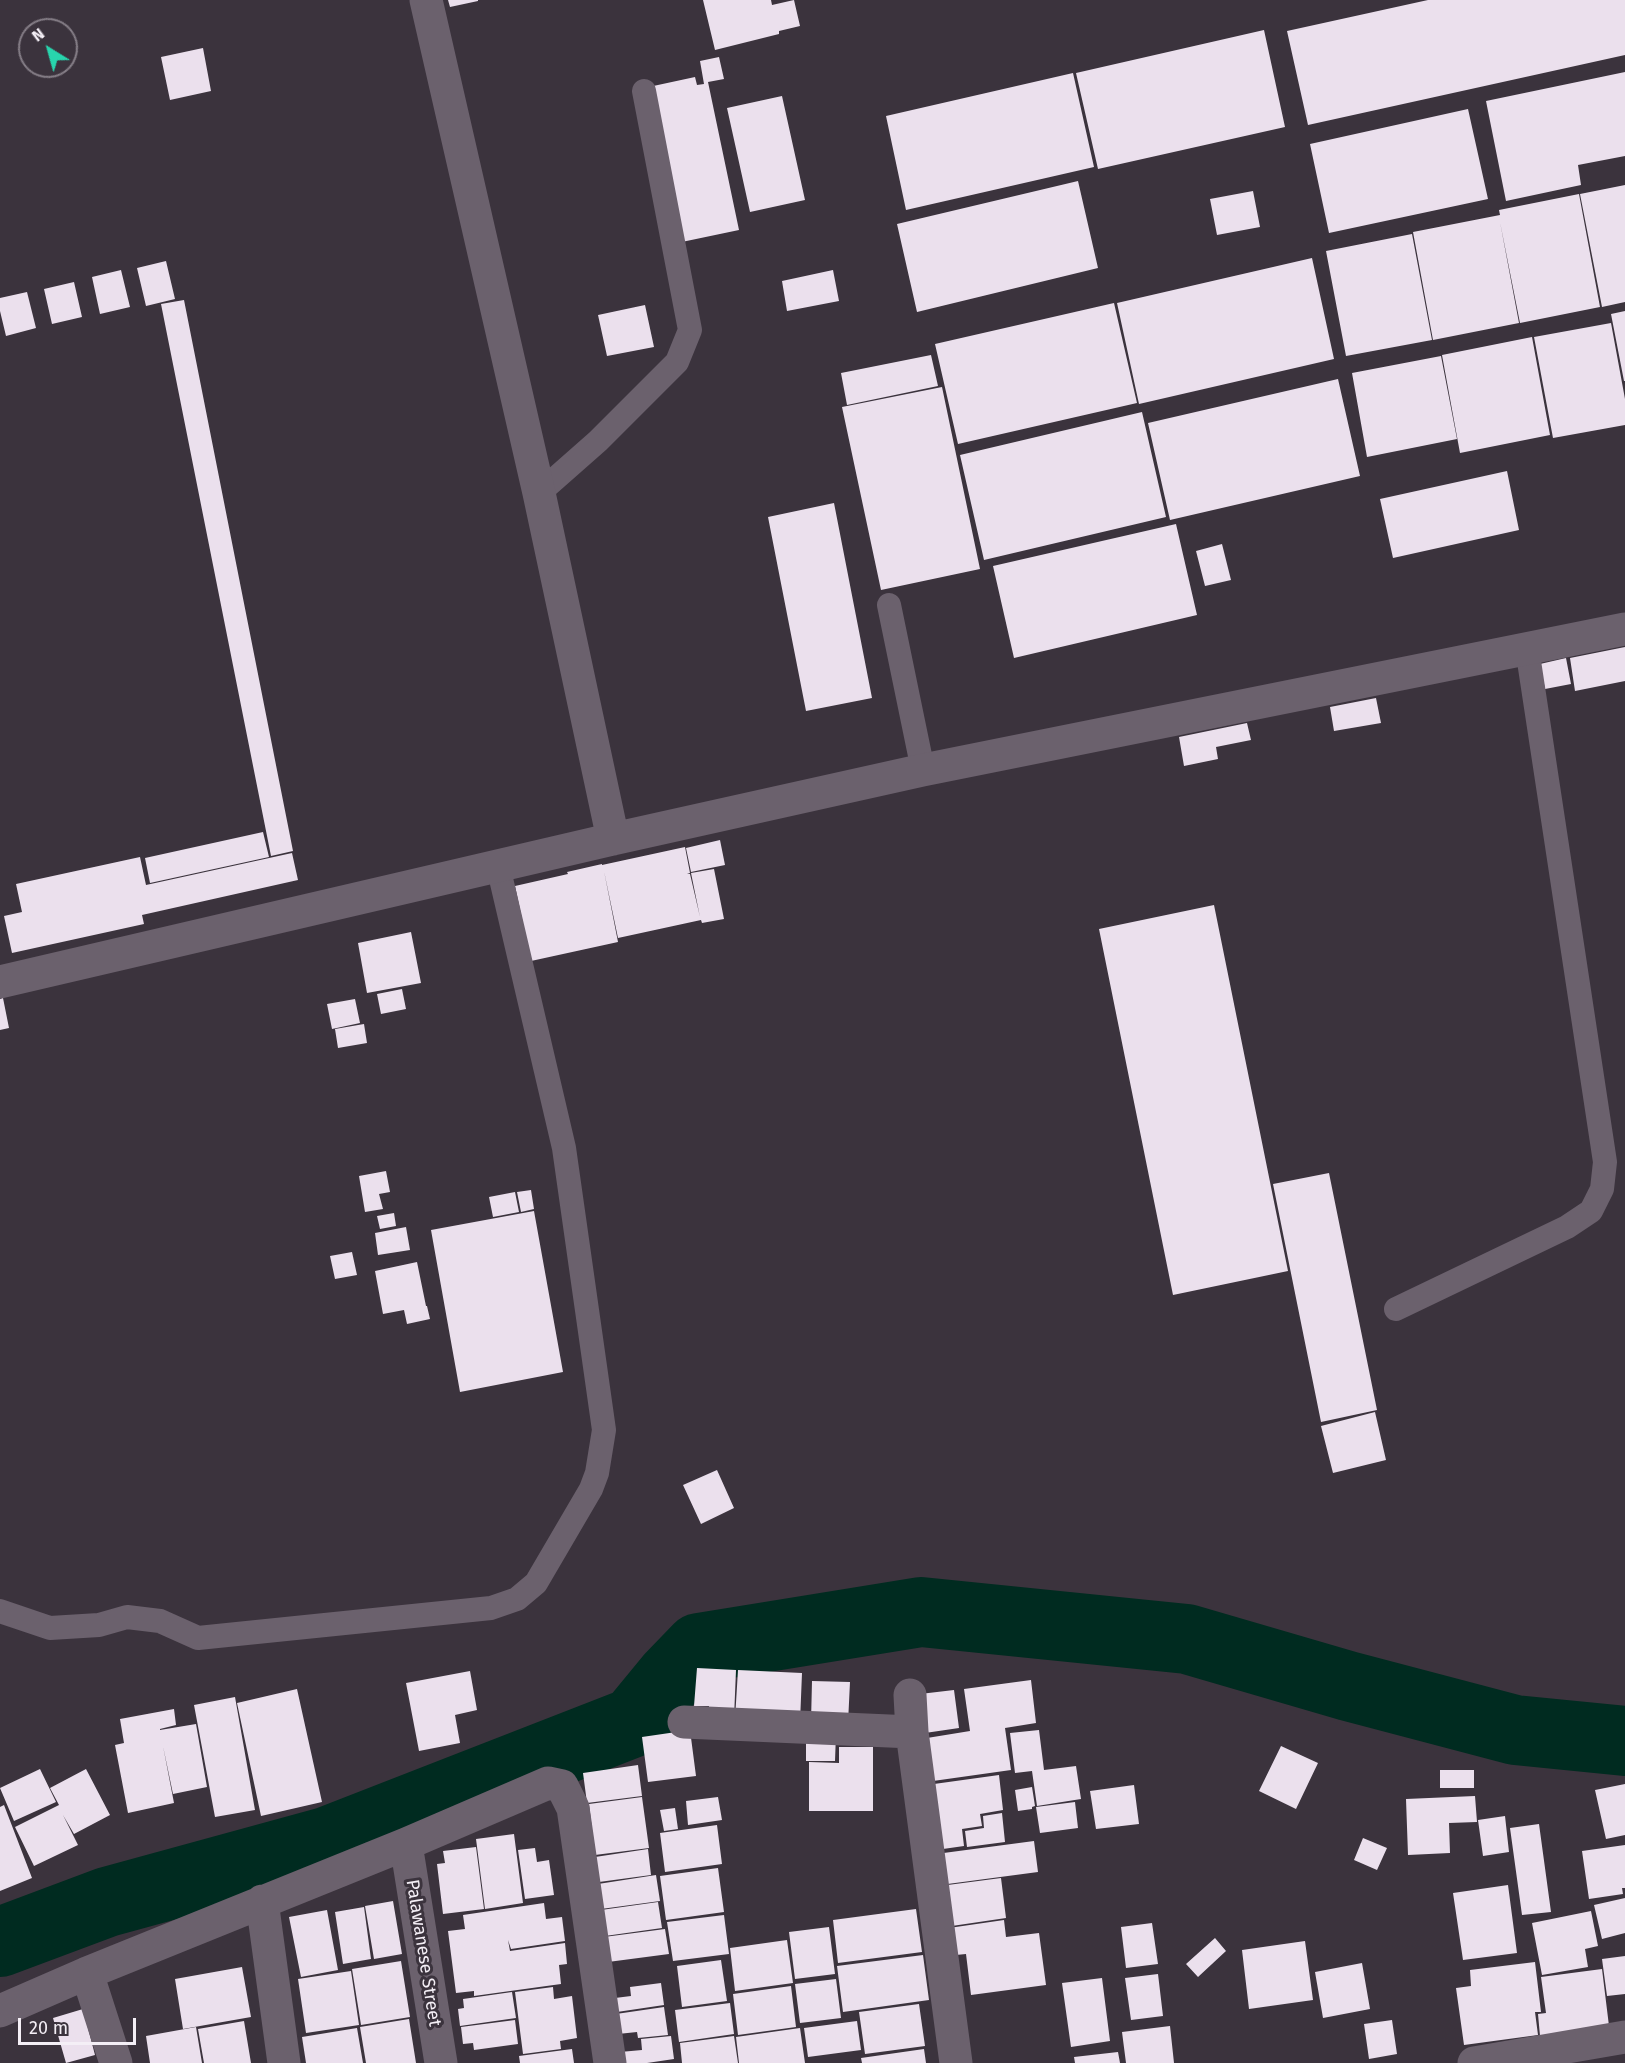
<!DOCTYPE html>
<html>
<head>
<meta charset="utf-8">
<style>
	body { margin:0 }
	#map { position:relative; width:1625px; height:2063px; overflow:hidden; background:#3b333d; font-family:"Fira Sans",sans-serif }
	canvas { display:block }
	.north { position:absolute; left:18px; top:18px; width:60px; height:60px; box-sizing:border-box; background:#3b333d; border:2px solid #857e87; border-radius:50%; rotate:323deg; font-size:16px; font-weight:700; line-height:24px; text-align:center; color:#f4eff6 }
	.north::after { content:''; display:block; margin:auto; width:21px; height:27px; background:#28d5ad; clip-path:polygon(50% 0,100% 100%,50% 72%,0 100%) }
	.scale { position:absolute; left:18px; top:2018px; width:118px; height:27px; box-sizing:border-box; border:3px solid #f4eff6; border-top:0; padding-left:8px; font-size:18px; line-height:21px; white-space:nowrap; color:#f4eff6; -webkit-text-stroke:4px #3b333d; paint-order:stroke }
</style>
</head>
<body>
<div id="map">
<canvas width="1625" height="2063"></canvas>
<div class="north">N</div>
<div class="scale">20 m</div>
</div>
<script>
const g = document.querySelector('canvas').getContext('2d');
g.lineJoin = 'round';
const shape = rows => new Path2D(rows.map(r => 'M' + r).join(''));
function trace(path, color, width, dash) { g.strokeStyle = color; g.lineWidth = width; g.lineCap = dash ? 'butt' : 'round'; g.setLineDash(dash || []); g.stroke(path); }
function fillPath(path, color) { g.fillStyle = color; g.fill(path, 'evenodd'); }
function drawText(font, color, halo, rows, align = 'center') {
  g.font = font + ' "Fira Sans",sans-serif'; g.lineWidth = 6; g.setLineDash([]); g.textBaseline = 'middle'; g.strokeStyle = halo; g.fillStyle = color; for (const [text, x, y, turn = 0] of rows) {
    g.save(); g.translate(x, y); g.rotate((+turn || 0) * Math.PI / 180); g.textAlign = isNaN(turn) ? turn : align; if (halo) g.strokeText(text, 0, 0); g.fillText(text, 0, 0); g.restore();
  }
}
const river = shape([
	[0,1942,107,1902,326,1842,634,1722,671,1677,699,1648,921,1612,1187,1639,1348,1686,1515,1730,1625,1741]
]);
const building = shape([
	[448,0,478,0,478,1,450,7],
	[703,0,771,0,772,5,794,0,800,26,779,31,779,34,715,50],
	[1428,0,1625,0,1625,55,1308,125,1287,31],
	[1264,30,1285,127,1098,169,1076,73],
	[203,48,211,91,170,100,161,57],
	[719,57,724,79,708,82,739,230,677,243,644,88,695,77,697,85,704,84,700,61],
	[1625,72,1625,156,1578,165,1581,185,1506,201,1486,101],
	[1073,73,1094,167,906,210,886,116],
	[782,96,805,200,750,212,727,108],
	[1468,109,1488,199,1329,233,1310,144],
	[1078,181,1098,268,917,312,897,224],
	[1625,185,1625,302,1602,307,1580,194],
	[1253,191,1260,227,1217,235,1210,199],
	[1579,194,1600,307,1520,323,1500,222,1519,323,1433,340,1413,232,1500,215,1499,210],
	[1412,234,1432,340,1346,356,1326,251],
	[1312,258,1334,359,1139,404,1117,303],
	[166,261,175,299,146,306,137,268],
	[121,270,130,307,100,314,92,277],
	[833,270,839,301,787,311,782,281],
	[74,282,82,317,52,324,44,289],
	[27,292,36,328,6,336,0,311,0,298],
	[184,300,293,851,271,856,161,304],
	[1114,303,1137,403,958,444,935,344],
	[645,305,654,347,607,356,598,315],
	[1625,311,1625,381,1624,381,1611,314],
	[1611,323,1625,399,1625,425,1553,438,1534,337],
	[1532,337,1550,435,1460,453,1442,355],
	[931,355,938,386,847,405,841,373],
	[1441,356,1457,439,1367,457,1352,373],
	[1338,379,1360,476,1170,520,1148,423],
	[942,387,980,569,881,590,842,407],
	[1142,412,1166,517,984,560,960,455],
	[1507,471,1519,530,1393,558,1380,499],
	[834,503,872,698,806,711,768,517],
	[1176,524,1197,615,1014,658,993,566],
	[1222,544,1231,580,1205,586,1196,551],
	[1625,647,1625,681,1575,691,1570,658],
	[1566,658,1571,684,1545,689,1540,664],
	[1376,698,1381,723,1334,731,1330,707],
	[1247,723,1251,740,1216,747,1218,759,1184,766,1179,737],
	[263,832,269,857,150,883,145,858],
	[720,840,725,865,691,872,686,848],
	[685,847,690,873,687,874,690,874,700,917,691,873,714,869,724,919,702,923,701,920,618,938,604,871,618,942,531,961,515,886,568,874,567,872,602,864,602,865],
	[292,853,298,880,142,915,144,924,12,953,4,916,22,912,16,884,140,857,146,885],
	[1214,905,1288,1271,1173,1295,1099,929],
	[411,932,421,983,367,993,358,943],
	[402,989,406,1009,381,1014,377,994],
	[3,998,9,1028,0,1030,0,999],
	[355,999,360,1023,332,1029,327,1004],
	[364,1024,367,1043,338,1048,335,1029],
	[386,1171,390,1192,379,1194,383,1209,365,1212,359,1176],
	[1329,1173,1377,1410,1321,1422,1273,1184],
	[531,1190,534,1209,521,1212,517,1192],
	[515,1192,519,1212,493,1217,489,1197],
	[534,1211,563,1372,460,1392,431,1230],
	[394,1213,396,1226,380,1229,377,1216],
	[406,1227,410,1250,378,1255,375,1233],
	[352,1252,357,1275,335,1279,330,1256],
	[417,1262,426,1306,427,1306,430,1319,407,1324,404,1310,383,1314,375,1271],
	[1375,1412,1386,1460,1333,1473,1321,1426],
	[717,1470,734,1508,701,1524,683,1485],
	[697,1668,736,1670,734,1718,708,1717,709,1706,694,1706],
	[738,1670,802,1673,800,1722,735,1719],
	[470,1671,477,1710,455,1715,460,1743,419,1751,406,1683],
	[1031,1680,1036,1723,1005,1728,1011,1770,933,1781,927,1738,970,1731,964,1689],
	[812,1681,850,1682,848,1723,811,1722],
	[297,1689,322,1802,261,1816,237,1703],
	[954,1690,959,1728,925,1733,920,1694],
	[235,1697,255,1810,215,1817,194,1705],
	[174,1709,176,1725,160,1729,160,1730,196,1724,207,1787,173,1794,163,1746,174,1803,128,1813,115,1745,124,1743,120,1719],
	[690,1730,696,1776,648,1782,642,1737],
	[1039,1730,1044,1770,1076,1766,1081,1799,1037,1806,1032,1771,1015,1773,1010,1733],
	[806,1734,836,1734,835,1761,806,1761],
	[1281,1746,1318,1763,1296,1809,1259,1791],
	[839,1747,873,1747,873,1811,809,1811,809,1762,839,1763],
	[638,1765,642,1796,587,1803,583,1773],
	[40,1769,56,1802,14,1821,0,1788],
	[86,1769,110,1815,74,1834,63,1815,78,1845,34,1866,15,1827,59,1805,50,1788],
	[1440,1770,1474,1770,1474,1788,1440,1788],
	[999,1775,1003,1810,980,1814,982,1826,962,1829,964,1846,943,1849,934,1784],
	[1625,1784,1625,1835,1606,1839,1595,1790],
	[1134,1785,1139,1824,1096,1829,1090,1791],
	[1032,1787,1035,1806,1032,1807,1032,1809,1018,1811,1015,1790],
	[1475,1796,1477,1822,1449,1823,1450,1853,1408,1855,1406,1799],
	[642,1797,649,1848,595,1855,589,1804],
	[718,1797,722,1820,688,1825,686,1801],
	[1075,1802,1078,1828,1040,1833,1036,1807],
	[4,1805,32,1878,0,1891,0,1807],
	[675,1808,678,1829,664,1831,660,1810],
	[1002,1813,1005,1842,967,1847,965,1831,984,1828,983,1816],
	[1505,1816,1509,1852,1483,1856,1478,1820],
	[1539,1824,1551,1912,1522,1915,1510,1828],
	[717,1825,722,1864,665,1872,660,1833],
	[514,1834,523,1903,485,1909,476,1839],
	[1363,1838,1387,1848,1377,1870,1354,1860],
	[1034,1841,1038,1872,940,1885,936,1854],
	[1625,1845,1625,1888,1622,1888,1623,1894,1589,1899,1582,1851],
	[476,1847,484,1909,443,1914,437,1864,445,1863,443,1851],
	[535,1848,537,1862,549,1860,554,1895,525,1899,518,1850],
	[648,1849,651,1875,599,1882,595,1857],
	[718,1868,724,1912,666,1920,660,1876],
	[656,1875,660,1901,601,1909,598,1884],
	[1001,1878,1006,1918,945,1927,940,1886],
	[1508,1885,1517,1953,1463,1960,1453,1893],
	[1625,1898,1625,1933,1602,1939,1594,1905],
	[393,1901,402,1954,374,1959,365,1906],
	[658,1902,662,1928,605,1936,601,1910],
	[544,1903,546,1919,562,1917,565,1941,511,1949,508,1940,510,1951,565,1943,567,1964,559,1965,561,1984,474,1996,474,1991,456,1993,448,1931,465,1929,463,1915],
	[364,1907,371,1959,343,1964,335,1912],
	[916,1909,922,1952,838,1963,833,1920],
	[327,1910,338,1970,301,1977,289,1917],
	[1591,1911,1598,1946,1585,1949,1588,1967,1542,1975,1532,1923],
	[724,1915,729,1954,673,1961,667,1922],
	[1004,1920,1006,1937,1039,1933,1046,1985,971,1995,966,1954,946,1956,942,1929],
	[1152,1923,1158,1964,1126,1968,1121,1927],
	[829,1927,835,1974,795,1979,789,1932],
	[665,1929,669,1954,608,1962,604,1937],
	[1215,1938,1226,1951,1198,1977,1186,1964],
	[787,1940,793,1983,735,1991,730,1948],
	[1305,1941,1313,2000,1249,2009,1242,1950],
	[923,1955,929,2000,843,2012,837,1966],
	[1625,1956,1625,1994,1607,1996,1602,1959],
	[721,1960,727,2001,682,2007,677,1966],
	[401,1961,410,2017,361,2025,352,1969],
	[1535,1962,1541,2012,1535,2012,1538,2035,1464,2045,1456,1988,1471,1986,1470,1970],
	[1362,1963,1370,2009,1323,2018,1315,1972],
	[242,1967,251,2017,183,2029,175,1979],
	[1602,1969,1609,2026,1540,2036,1538,2014,1546,2013,1541,1977],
	[351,1971,359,2025,306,2033,298,1979],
	[1158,1974,1163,2016,1131,2020,1125,1978],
	[1102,1978,1110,2041,1071,2047,1062,1983],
	[836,1979,841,2018,800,2023,795,1984],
	[661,1983,664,2005,617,2012,615,1998,631,1996,630,1987],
	[791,1986,796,2027,738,2035,733,1994],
	[553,1987,554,1999,572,1996,577,2038,560,2041,561,2049,523,2054,515,1992],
	[512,1992,516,2018,460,2026,458,2009,464,2008,463,1999],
	[730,2003,734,2034,679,2042,675,2010],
	[919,2004,925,2046,865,2054,859,2012],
	[664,2007,668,2035,638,2038,637,2032,618,2034,616,2014],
	[83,2009,95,2055,66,2063,53,2018],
	[409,2019,416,2063,366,2063,360,2027],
	[515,2020,518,2044,474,2050,473,2043,463,2044,461,2027],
	[1392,2020,1397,2054,1369,2059,1364,2024],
	[244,2021,251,2063,204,2063,198,2029],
	[857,2021,861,2050,808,2057,804,2028],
	[1170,2026,1174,2063,1126,2063,1122,2032],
	[196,2027,202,2063,150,2063,146,2036],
	[357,2028,363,2063,306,2063,302,2037],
	[800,2028,805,2063,739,2063,736,2037],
	[671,2036,674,2059,647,2063,622,2063,620,2052,642,2050,641,2039],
	[734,2036,738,2063,682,2063,680,2043],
	[572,2049,574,2063,520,2063,519,2056],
	[924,2049,926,2063,862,2063,861,2058],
	[1118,2052,1120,2063,1075,2063,1074,2057]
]);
const lane = shape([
	[539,493,598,441,677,362,690,330,644,91],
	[889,605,923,770],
	[1396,1309,1567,1227,1591,1211,1602,1189,1605,1162,1527,648],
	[0,1611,50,1628,99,1625,127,1617,160,1621,198,1638,491,1608,517,1599,536,1583,591,1489,597,1473,604,1430,564,1148,498,866]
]);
const street = shape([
	[426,0,539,493,613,839],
	[0,982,613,839,923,770,1625,629],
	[910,1695,912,1732,956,2063],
	[684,1722,912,1732],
	[406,1844,441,2063],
	[262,1901,284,2063],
	[87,1973,116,2063],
	[0,2011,87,1973,406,1844,548,1783,562,1786,573,1808,610,2063],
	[1474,2063,1625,2037]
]);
const streetNames = [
	["Palawanese Street",423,1953,81]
];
trace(river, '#002b20', 70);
fillPath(building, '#ebe0ed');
trace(lane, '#6b616d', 24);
trace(street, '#6b616d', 33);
drawText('18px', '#f4eff6', '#3b333d', streetNames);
</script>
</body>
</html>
